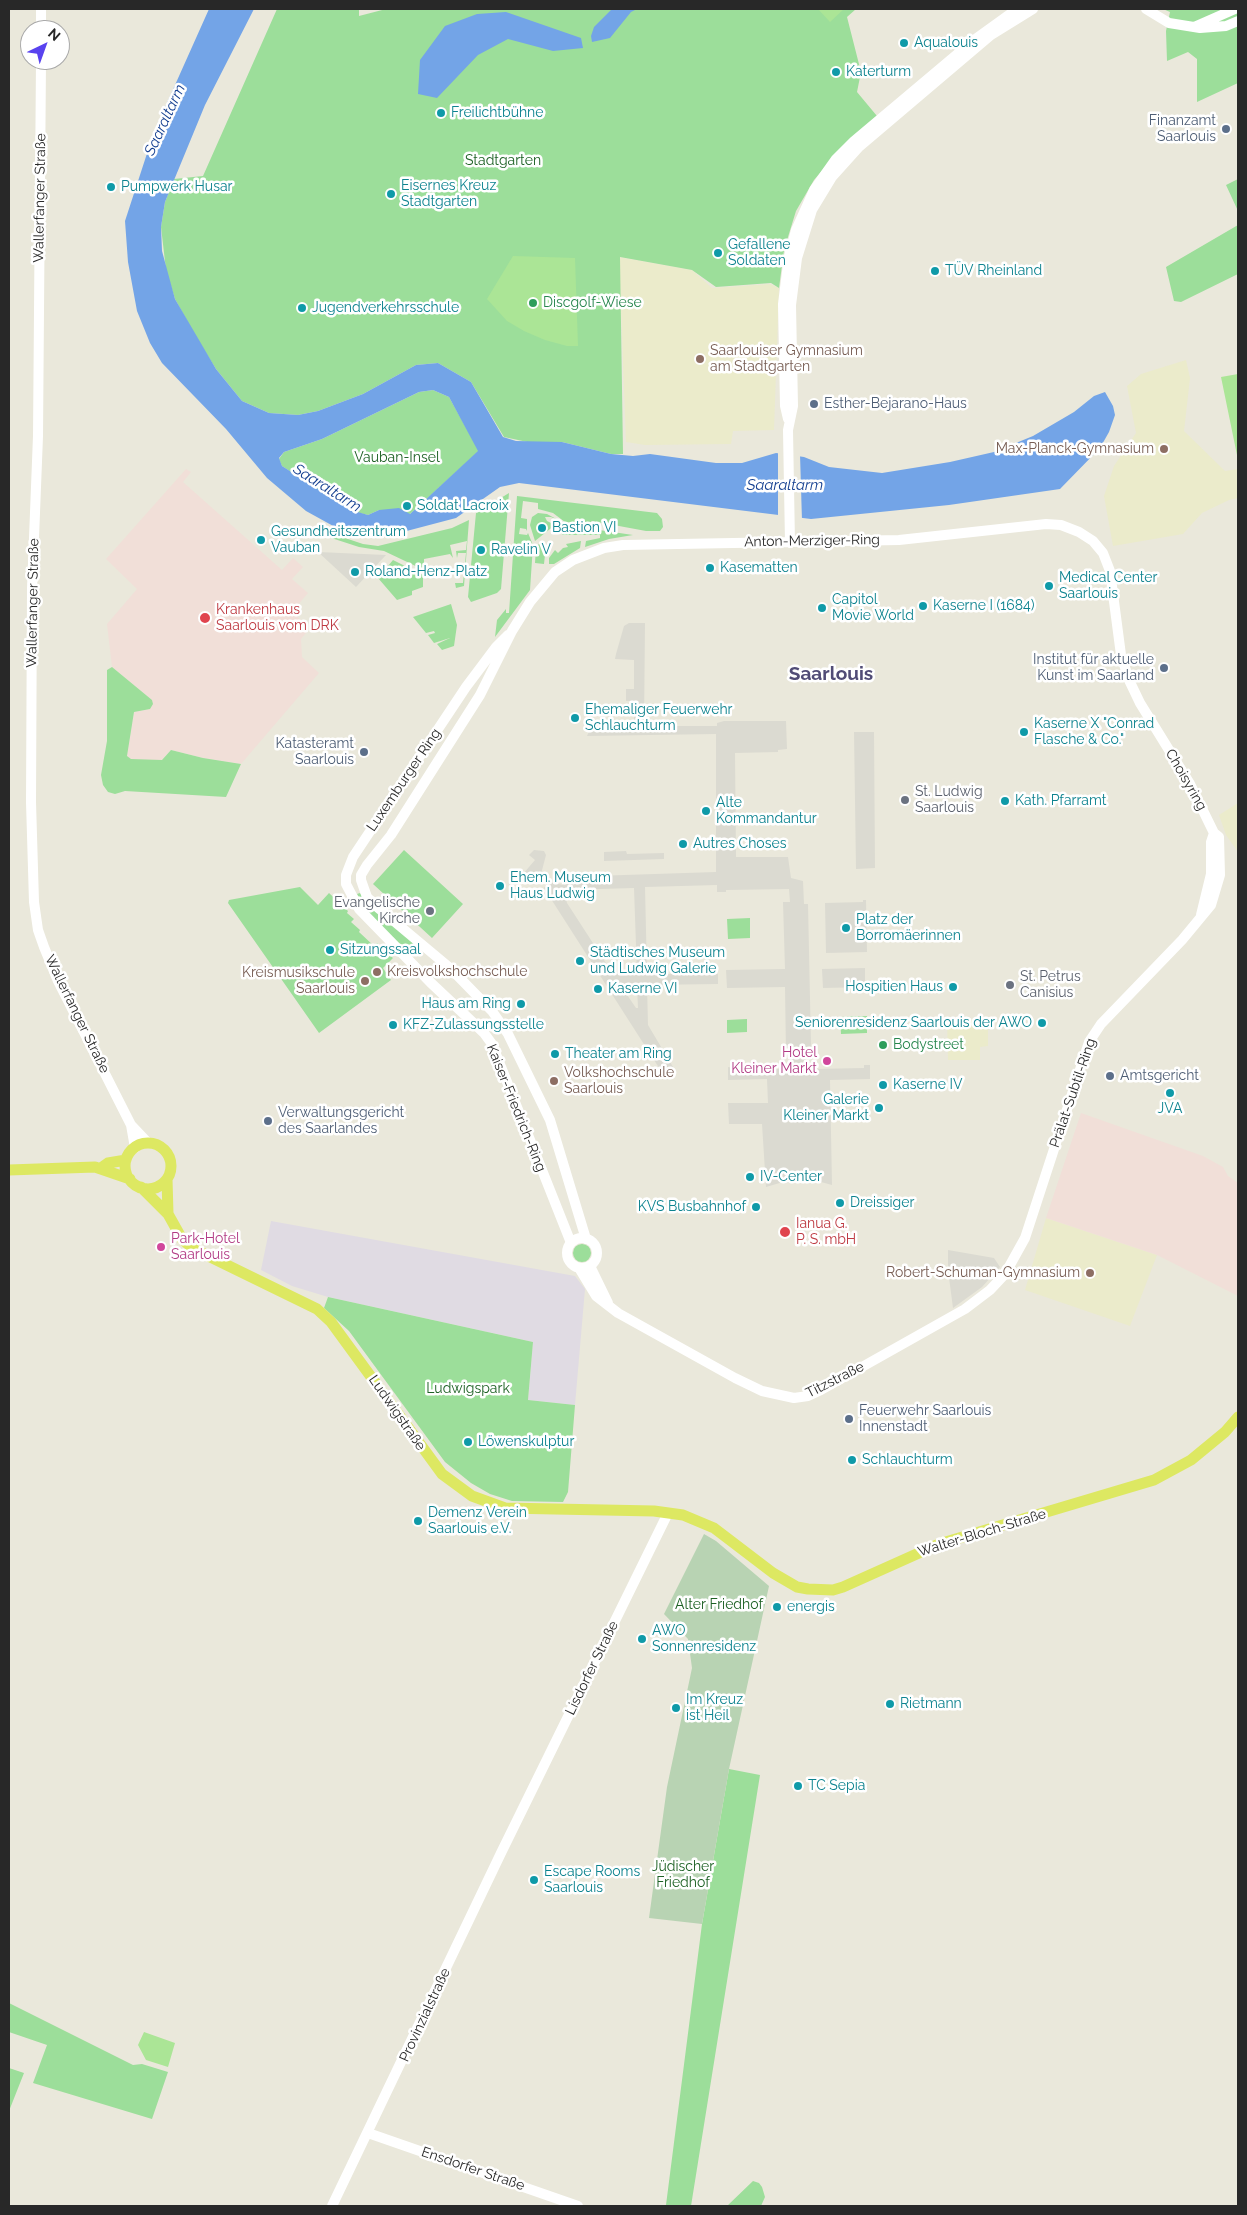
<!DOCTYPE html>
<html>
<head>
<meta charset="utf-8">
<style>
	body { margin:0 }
	#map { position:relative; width:1247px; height:2215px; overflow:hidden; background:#eae8db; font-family:Raleway,sans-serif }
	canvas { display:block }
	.frame { position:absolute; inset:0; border:10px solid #282828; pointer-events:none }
	.north { position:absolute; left:20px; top:20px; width:50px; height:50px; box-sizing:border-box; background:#fff; border:1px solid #a9a9a9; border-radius:50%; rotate:42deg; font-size:14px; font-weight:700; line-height:20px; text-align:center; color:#282828 }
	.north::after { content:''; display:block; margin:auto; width:18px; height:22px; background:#5943ef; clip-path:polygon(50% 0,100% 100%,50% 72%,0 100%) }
</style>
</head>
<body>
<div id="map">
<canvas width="1247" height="2215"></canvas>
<div class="frame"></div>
<div class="north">N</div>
</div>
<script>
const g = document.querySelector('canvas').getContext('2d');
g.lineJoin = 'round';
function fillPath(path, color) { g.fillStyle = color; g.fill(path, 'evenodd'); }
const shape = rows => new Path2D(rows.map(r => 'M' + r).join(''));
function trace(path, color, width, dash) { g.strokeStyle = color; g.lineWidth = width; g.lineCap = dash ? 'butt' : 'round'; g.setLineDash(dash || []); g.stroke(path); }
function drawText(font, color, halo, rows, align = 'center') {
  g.font = font + ' Raleway,sans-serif'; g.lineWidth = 5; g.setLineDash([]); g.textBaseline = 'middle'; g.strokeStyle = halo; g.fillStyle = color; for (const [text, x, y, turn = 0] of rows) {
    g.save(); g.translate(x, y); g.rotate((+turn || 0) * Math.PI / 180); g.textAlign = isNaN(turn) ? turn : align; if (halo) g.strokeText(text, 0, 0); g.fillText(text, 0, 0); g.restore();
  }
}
const industrial = shape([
	[271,1221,575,1276,585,1289,575,1405,528,1400,533,1342,328,1297,292,1286,261,1270]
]);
const education = shape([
	[619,257,692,270,712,288,770,284,779,288,774,430,733,431,731,444,645,445,626,442],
	[1186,360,1190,378,1184,431,1225,471,1238,469,1238,498,1229,500,1202,513,1183,534,1113,546,1104,496,1114,466,1136,433,1127,386,1141,374],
	[1238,803,1238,852,1226,835,1219,815],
	[988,1019,988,1046,980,1047,980,1060,948,1060,947,1020],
	[1046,1218,1157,1255,1130,1326,1025,1290]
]);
const medical = shape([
	[186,469,191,472,183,482,282,570,293,558,303,567,292,579,308,593,292,612,310,628,301,639,302,657,319,673,241,764,203,758,171,750,162,760,131,760,127,756,134,712,150,709,152,700,112,667,107,624,137,589,106,559],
	[1081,1113,1203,1156,1223,1167,1228,1176,1238,1183,1238,1296,1157,1255,1046,1218]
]);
const green = shape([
	[277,9,359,9,359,16,386,9,856,9,847,17,861,72,857,92,877,116,838,152,814,180,796,211,784,250,779,288,771,283,716,287,692,270,620,257,623,454,611,454,562,442,532,443,504,437,471,382,438,363,416,365,363,394,318,411,298,415,269,413,242,401,216,369,196,337,175,299,166,270,161,227,165,202,174,179,203,176],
	[1163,9,1238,9,1238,83,1197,102,1197,59,1188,52,1167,61,1166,31,1170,12],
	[1238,179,1238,211,1226,185],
	[1238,225,1238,274,1181,302,1174,301,1166,267],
	[433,390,449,397,479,451,410,514,379,510,368,515,351,511,282,466,279,459,284,452,322,439,419,392],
	[509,493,501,589,497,593,471,602,468,597,476,513],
	[517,496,657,513,662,519,663,527,660,531,646,531,592,521,588,524,565,522,553,513,538,509,538,503,523,501,521,518,527,519,527,531,526,529,520,528,519,534,527,535,528,533,533,545,530,590,495,637,497,620,506,609,506,613,509,613],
	[538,513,547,514,560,521,551,517,545,517,547,521,555,525,535,541,530,525,532,517],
	[469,520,464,586,456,588,455,583,463,583,466,553,458,553,457,558,456,551,466,550,467,541,450,545,453,558,450,554,424,559,424,570,384,551,359,547,316,533,318,529,363,544,378,546,452,528],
	[563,526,572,526,633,535,609,539,585,547,586,541,600,538,600,535,563,535,558,530],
	[581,541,580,548,554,564,549,564,549,558,555,550,558,553,563,548,568,547,566,544],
	[539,544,549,550,545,555,544,564,535,563,536,547],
	[393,560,423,575,423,587,412,591,412,595,397,600,378,578],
	[451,604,457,625,454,646,442,650,437,644,450,638,434,643,428,635,435,633,434,631,426,633,413,617],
	[112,667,152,700,153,704,150,709,134,712,127,756,131,759,162,760,171,750,203,758,241,764,226,797,125,791,115,794,108,792,103,785,101,775,107,741,107,670],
	[404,850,463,904,432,938,373,884],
	[300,887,318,905,329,893,348,911,347,913,354,919,351,922,360,930,359,932,374,946,377,943,393,958,383,968,391,980,319,1033,228,903,229,900],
	[360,893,368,905,419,945,417,947,411,952,408,952,379,924,365,908,357,894],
	[750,918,750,938,728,939,727,919],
	[867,1016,867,1033,841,1034,840,1017],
	[747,1019,747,1032,727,1033,727,1020],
	'573 1253a9 9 0 1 1 18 0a9 9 0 1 1-18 0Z',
	[328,1297,533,1342,528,1400,575,1405,568,1492,563,1502,512,1501,490,1494,471,1483,445,1462,349,1331,324,1308],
	[729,1769,760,1775,691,2206,666,2205,702,1924],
	[9,2003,133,2065,142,2064,168,2072,152,2119,33,2083,47,2045,9,2032],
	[9,2068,24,2073,9,2111],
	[753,2181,759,2183,762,2187,765,2197,761,2206,727,2206]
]);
const cemetery = shape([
	[704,1534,716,1541,769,1586,729,1769,702,1924,649,1918,667,1787,692,1668,688,1639,664,1614]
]);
const pitch = shape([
	[818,9,844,9,830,22],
	[513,256,575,258,578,346,567,346,545,340,524,331,507,321,487,299],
	[1238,374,1238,455,1237,455,1221,377],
	[144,2032,175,2043,168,2067,146,2060,138,2045]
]);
const plaza = shape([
	[318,552,386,555,356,587],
	[645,623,644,726,717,726,717,723,724,721,786,721,787,749,778,750,778,752,735,753,736,857,788,857,791,878,803,881,804,904,808,904,811,1046,811,1054,806,1054,806,1065,812,1065,814,1069,864,1068,864,1065,870,1065,870,1079,830,1080,832,1185,810,1179,797,1183,783,1182,766,1187,762,1124,729,1124,728,1103,768,1103,767,1079,728,1080,728,1067,743,1070,784,1069,789,1066,789,1054,786,1054,785,987,727,988,726,970,785,969,783,902,790,902,789,889,726,890,726,892,717,892,717,885,645,887,647,974,718,974,718,984,647,985,648,1025,676,1072,663,1074,544,888,548,882,563,885,563,877,716,872,716,734,587,736,591,727,634,726,634,701,626,701,626,689,634,689,634,660,615,659,616,654,624,626,629,623],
	[634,888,637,974,613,974,567,903,564,890],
	[622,984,635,984,637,986,638,1008,636,1008,621,986],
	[854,732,874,732,875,868,856,869],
	[534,850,544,851,546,855,541,874,534,883,523,874,535,860,529,855],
	[626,851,627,854,664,853,664,859,604,861,604,852],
	[863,900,866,900,867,952,826,953,825,903,863,902],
	[865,968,865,987,823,988,822,969],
	[948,1250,994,1258,1000,1267,982,1287,953,1308,948,1270]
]);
const water = shape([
	[209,9,254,9,205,105,165,202,161,227,162,251,175,299,216,369,242,401,269,413,298,415,318,411,363,394,416,365,438,363,471,382,503,437,516,441,562,442,611,454,633,456,650,454,716,463,742,463,776,453,804,457,829,467,882,473,950,462,994,452,1033,436,1074,412,1094,396,1105,392,1113,406,1115,415,1109,432,1100,448,1060,489,949,505,811,519,519,483,500,487,456,518,399,533,368,537,335,527,306,511,267,478,226,429,162,363,150,343,137,311,128,262,125,221,154,132],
	[433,390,449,397,478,451,410,514,399,508,379,510,368,515,351,510,282,466,279,458,284,452,322,439,419,392],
	[612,9,637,9,631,12,610,38,592,42,591,36,594,27],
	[506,12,581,38,583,48,553,51,508,39,478,55,437,98,418,94,420,60,445,26,477,14]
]);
const pier = shape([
	[778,451,800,454,802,521,778,518]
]);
const secondary = shape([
	[41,9,41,30],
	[1146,9,1169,23,1200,28,1226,26,1238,21],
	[1194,27,1235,9],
	[41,60,38,436,32,589,31,802,34,902,38,930,44,947,58,981,131,1125,135,1148],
	[788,419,785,406,783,304,789,256,796,230,814,190,836,159,854,141,974,40,1017,9],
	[790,543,788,430,793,406,791,305,797,258,812,210,832,177,859,147,991,35,1033,9],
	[508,635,496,647,466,687,353,857,346,875,346,884,359,909,430,982,484,1033,492,1044,571,1243],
	[1201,915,1211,874,1211,842,1214,833],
	[131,1125,148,1143],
	'567 1253a15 15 0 1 1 30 0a15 15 0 1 1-30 0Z',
	[590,1266,608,1303],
	[579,1268,596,1296,618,1313,735,1378,762,1391,794,1398,808,1396,821,1390,965,1309,990,1290,1005,1274,1025,1238,1089,1042,1101,1024,1182,940,1211,905,1220,875,1219,837,1214,833,1190,784,1140,703,1129,680,1121,655,1110,571,1103,553,1093,541,1079,532,1061,525,1046,524,899,540,623,545,604,548,573,560,555,572,530,602,512,631,480,695,391,835,367,865,361,875,361,880,367,897,377,907,450,968,492,1011,508,1034,550,1120,586,1239],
	[368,2133,578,2206],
	[332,2206,501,1853,668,1513]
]);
const primary = shape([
	'125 1166a23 23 0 1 1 46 0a23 23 0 1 1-46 0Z',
	[101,1168,108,1163,126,1160],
	[9,1170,95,1167,130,1179],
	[167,1179,168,1214],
	[141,1187,168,1214,182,1239,192,1248,317,1309,331,1322,442,1474,472,1496,505,1508,654,1511,683,1515,714,1528,773,1573,797,1587,808,1589,833,1590,843,1587,939,1544,1154,1480,1191,1460,1225,1432,1238,1417]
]);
const markers = [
	[904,43,5,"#0f9aa8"],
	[836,72,5,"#0f9aa8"],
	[441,113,5,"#0f9aa8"],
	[1226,129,5,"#5c6f8a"],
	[111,187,5,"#0f9aa8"],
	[391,194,5,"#0f9aa8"],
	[718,253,5,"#0f9aa8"],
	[935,271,5,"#0f9aa8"],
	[533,303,5,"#2e9e5b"],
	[302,308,5,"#0f9aa8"],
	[700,359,5,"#8d6e63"],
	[814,404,5,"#5c6f8a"],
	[1164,449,5,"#8d6e63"],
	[407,506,5,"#0f9aa8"],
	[542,528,5,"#0f9aa8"],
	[261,540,5,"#0f9aa8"],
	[481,550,5,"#0f9aa8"],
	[710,568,5,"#0f9aa8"],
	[355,572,5,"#0f9aa8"],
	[1049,586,5,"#0f9aa8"],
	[923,606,5,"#0f9aa8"],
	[822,608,5,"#0f9aa8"],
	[205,618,6,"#e0444e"],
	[1164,668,5,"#5c6f8a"],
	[575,718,5,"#0f9aa8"],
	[1024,732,5,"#0f9aa8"],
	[364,752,5,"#5c6f8a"],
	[905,800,5,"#6b7280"],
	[1005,801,5,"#0f9aa8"],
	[706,811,5,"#0f9aa8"],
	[683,844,5,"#0f9aa8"],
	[500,886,5,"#0f9aa8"],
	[430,911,5,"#6b7280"],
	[846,928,5,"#0f9aa8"],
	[330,950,5,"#0f9aa8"],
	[580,961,5,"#0f9aa8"],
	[377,972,5,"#8d6e63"],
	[365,981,5,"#8d6e63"],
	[1010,985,5,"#6b7280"],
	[953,987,5,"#0f9aa8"],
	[598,989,5,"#0f9aa8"],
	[521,1004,5,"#0f9aa8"],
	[1042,1023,5,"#0f9aa8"],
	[393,1025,5,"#0f9aa8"],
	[883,1045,5,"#2e9e5b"],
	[555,1054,5,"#0f9aa8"],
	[827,1061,5,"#d1479c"],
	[1110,1076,5,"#5c6f8a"],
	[554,1081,5,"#8d6e63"],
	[883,1085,5,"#0f9aa8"],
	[1170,1093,5,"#0f9aa8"],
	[879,1108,5,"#0f9aa8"],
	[268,1121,5,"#5c6f8a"],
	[750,1177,5,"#0f9aa8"],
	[840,1203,5,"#0f9aa8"],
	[756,1207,5,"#0f9aa8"],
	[785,1232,6,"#e0444e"],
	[161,1247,5,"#d1479c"],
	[1090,1273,5,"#8d6e63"],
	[849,1419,5,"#5c6f8a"],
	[468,1442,5,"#0f9aa8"],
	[852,1460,5,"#0f9aa8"],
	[418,1521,5,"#0f9aa8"],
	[777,1607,5,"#0f9aa8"],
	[642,1639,5,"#0f9aa8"],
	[890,1704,5,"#0f9aa8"],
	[676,1708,5,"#0f9aa8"],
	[798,1786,5,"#0f9aa8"],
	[534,1880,5,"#0f9aa8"]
];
const cultureNames = [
	["Aqualouis",914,43],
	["Katerturm",846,72],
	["Freilichtbühne",451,113],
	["Eisernes Kreuz",401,186],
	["Stadtgarten",401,202],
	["Pumpwerk Husar",121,187],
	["Gefallene",728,245],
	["Soldaten",728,261],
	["TÜV Rheinland",945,271],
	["Jugendverkehrsschule",312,308],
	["Soldat Lacroix",417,506],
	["Bastion VI",552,528],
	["Gesundheitszentrum",271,532],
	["Vauban",271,548],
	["Ravelin V",491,550],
	["Kasematten",720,568],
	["Roland-Henz-Platz",365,572],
	["Medical Center",1059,578],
	["Saarlouis",1059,594],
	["Capitol",832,600],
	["Movie World",832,616],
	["Kaserne I (1684)",933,606],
	["Ehemaliger Feuerwehr",585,710],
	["Schlauchturm",585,726],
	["Kaserne X \"Conrad",1034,724],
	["Flasche & Co.\"",1034,740],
	["Kath. Pfarramt",1015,801],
	["Alte",716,803],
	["Kommandantur",716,819],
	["Autres Choses",693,844],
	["Ehem. Museum",510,878],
	["Haus Ludwig",510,894],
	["Platz der",856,920],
	["Borromäerinnen",856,936],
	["Sitzungssaal",340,950],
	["Städtisches Museum",590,953],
	["und Ludwig Galerie",590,969],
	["Hospitien Haus",943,987,"right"],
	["Kaserne VI",608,989],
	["Haus am Ring",511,1004,"right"],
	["Seniorenresidenz Saarlouis der AWO",1032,1023,"right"],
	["KFZ-Zulassungsstelle",403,1025],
	["Theater am Ring",565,1054],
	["Kaserne IV",893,1085],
	["Galerie",869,1100,"right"],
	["Kleiner Markt",869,1116,"right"],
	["JVA",1170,1109,"center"],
	["IV-Center",760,1177],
	["Dreissiger",850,1203],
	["KVS Busbahnhof",746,1207,"right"],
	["Löwenskulptur",478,1442],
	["Schlauchturm",862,1460],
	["Demenz Verein",428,1513],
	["Saarlouis e.V.",428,1529],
	["energis",787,1607],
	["AWO",652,1631],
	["Sonnenresidenz",652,1647],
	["Im Kreuz",686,1700],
	["ist Heil",686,1716],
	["Rietmann",900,1704],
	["TC Sepia",808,1786],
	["Escape Rooms",544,1872],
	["Saarlouis",544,1888]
];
const serviceNames = [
	["Finanzamt",1216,121,"right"],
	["Saarlouis",1216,137,"right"],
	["Esther-Bejarano-Haus",824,404],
	["Institut für aktuelle",1154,660,"right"],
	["Kunst im Saarland",1154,676,"right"],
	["Katasteramt",354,744,"right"],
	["Saarlouis",354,760,"right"],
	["Amtsgericht",1120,1076],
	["Verwaltungsgericht",278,1113],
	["des Saarlandes",278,1129],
	["Feuerwehr Saarlouis",859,1411],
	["Innenstadt",859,1427]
];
const parkNames = [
	["Stadtgarten",503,161],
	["Vauban-Insel",397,458],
	["Ludwigspark",468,1389],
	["Alter Friedhof",719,1605],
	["Jüdischer",683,1867],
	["Friedhof",683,1883]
];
const streetNames = [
	["Wallerfanger Straße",40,198,-89],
	["Anton-Merziger-Ring",812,541,-1],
	["Wallerfanger Straße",33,603,-89],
	["Luxemburger Ring",404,780,-56],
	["Choisyring",1186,780,60],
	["Wallerfanger Straße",77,1014,64],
	["Prälat-Subtil-Ring",1073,1093,-71],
	["Kaiser-Friedrich-Ring",516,1108,68],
	["Titzstraße",835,1380,-27],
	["Ludwigstraße",397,1413,55],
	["Walter-Bloch-Straße",982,1533,-17],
	["Lisdorfer Straße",592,1668,-64],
	["Provinzialstraße",425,2015,-65],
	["Ensdorfer Straße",473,2169,19]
];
const leisureNames = [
	["Discgolf-Wiese",543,303],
	["Bodystreet",893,1045]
];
const educationNames = [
	["Saarlouiser Gymnasium",710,351],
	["am Stadtgarten",710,367],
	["Max-Planck-Gymnasium",1154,449,"right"],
	["Kreisvolkshochschule",387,972],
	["Kreismusikschule",355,973,"right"],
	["Saarlouis",355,989,"right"],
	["Volkshochschule",564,1073],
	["Saarlouis",564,1089],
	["Robert-Schuman-Gymnasium",1080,1273,"right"]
];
const healthNames = [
	["Krankenhaus",216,610],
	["Saarlouis vom DRK",216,626],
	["Ianua G.",796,1224],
	["P. S. mbH",796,1240]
];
const worshipNames = [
	["St. Ludwig",915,792],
	["Saarlouis",915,808],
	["Evangelische",420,903,"right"],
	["Kirche",420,919,"right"],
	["St. Petrus",1020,977],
	["Canisius",1020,993]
];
const hotelNames = [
	["Hotel",817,1053],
	["Kleiner Markt",817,1069],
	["Park-Hotel",171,1239,"left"],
	["Saarlouis",171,1255,"left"]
];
const waterNames = [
	["Saaraltarm",165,120,-65],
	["Saaraltarm",785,485],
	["Saaraltarm",327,488,32]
];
const districtNames = [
	["Saarlouis",831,674]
];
fillPath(industrial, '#e0dbe3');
fillPath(education, '#ebebcb');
fillPath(medical, '#f1dfd8');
fillPath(green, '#9cde9a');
fillPath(cemetery, '#b8d3b3');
fillPath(pitch, '#abe596');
fillPath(plaza, '#dbdad1');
fillPath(water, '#73a4e7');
fillPath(pier, '#eae8db');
trace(secondary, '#fff', 10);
trace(primary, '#dde862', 11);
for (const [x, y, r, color] of markers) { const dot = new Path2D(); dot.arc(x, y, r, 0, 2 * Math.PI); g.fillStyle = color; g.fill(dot); trace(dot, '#fff', 2); }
drawText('14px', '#0d838f', '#fff', cultureNames, 'left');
drawText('14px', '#4e5e75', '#fff', serviceNames, 'left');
drawText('14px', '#1d6124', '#fff', parkNames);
drawText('14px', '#282828', '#fff', streetNames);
drawText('14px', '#27864d', '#fff', leisureNames, 'left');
drawText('14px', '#785e54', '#fff', educationNames, 'left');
drawText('14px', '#be3a42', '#fff', healthNames, 'left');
drawText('14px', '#5b616d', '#fff', worshipNames, 'left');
drawText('14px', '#b23c85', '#fff', hotelNames, 'right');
drawText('italic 15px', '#143f90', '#fff', waterNames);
drawText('bold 19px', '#514c76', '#fff', districtNames);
</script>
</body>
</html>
